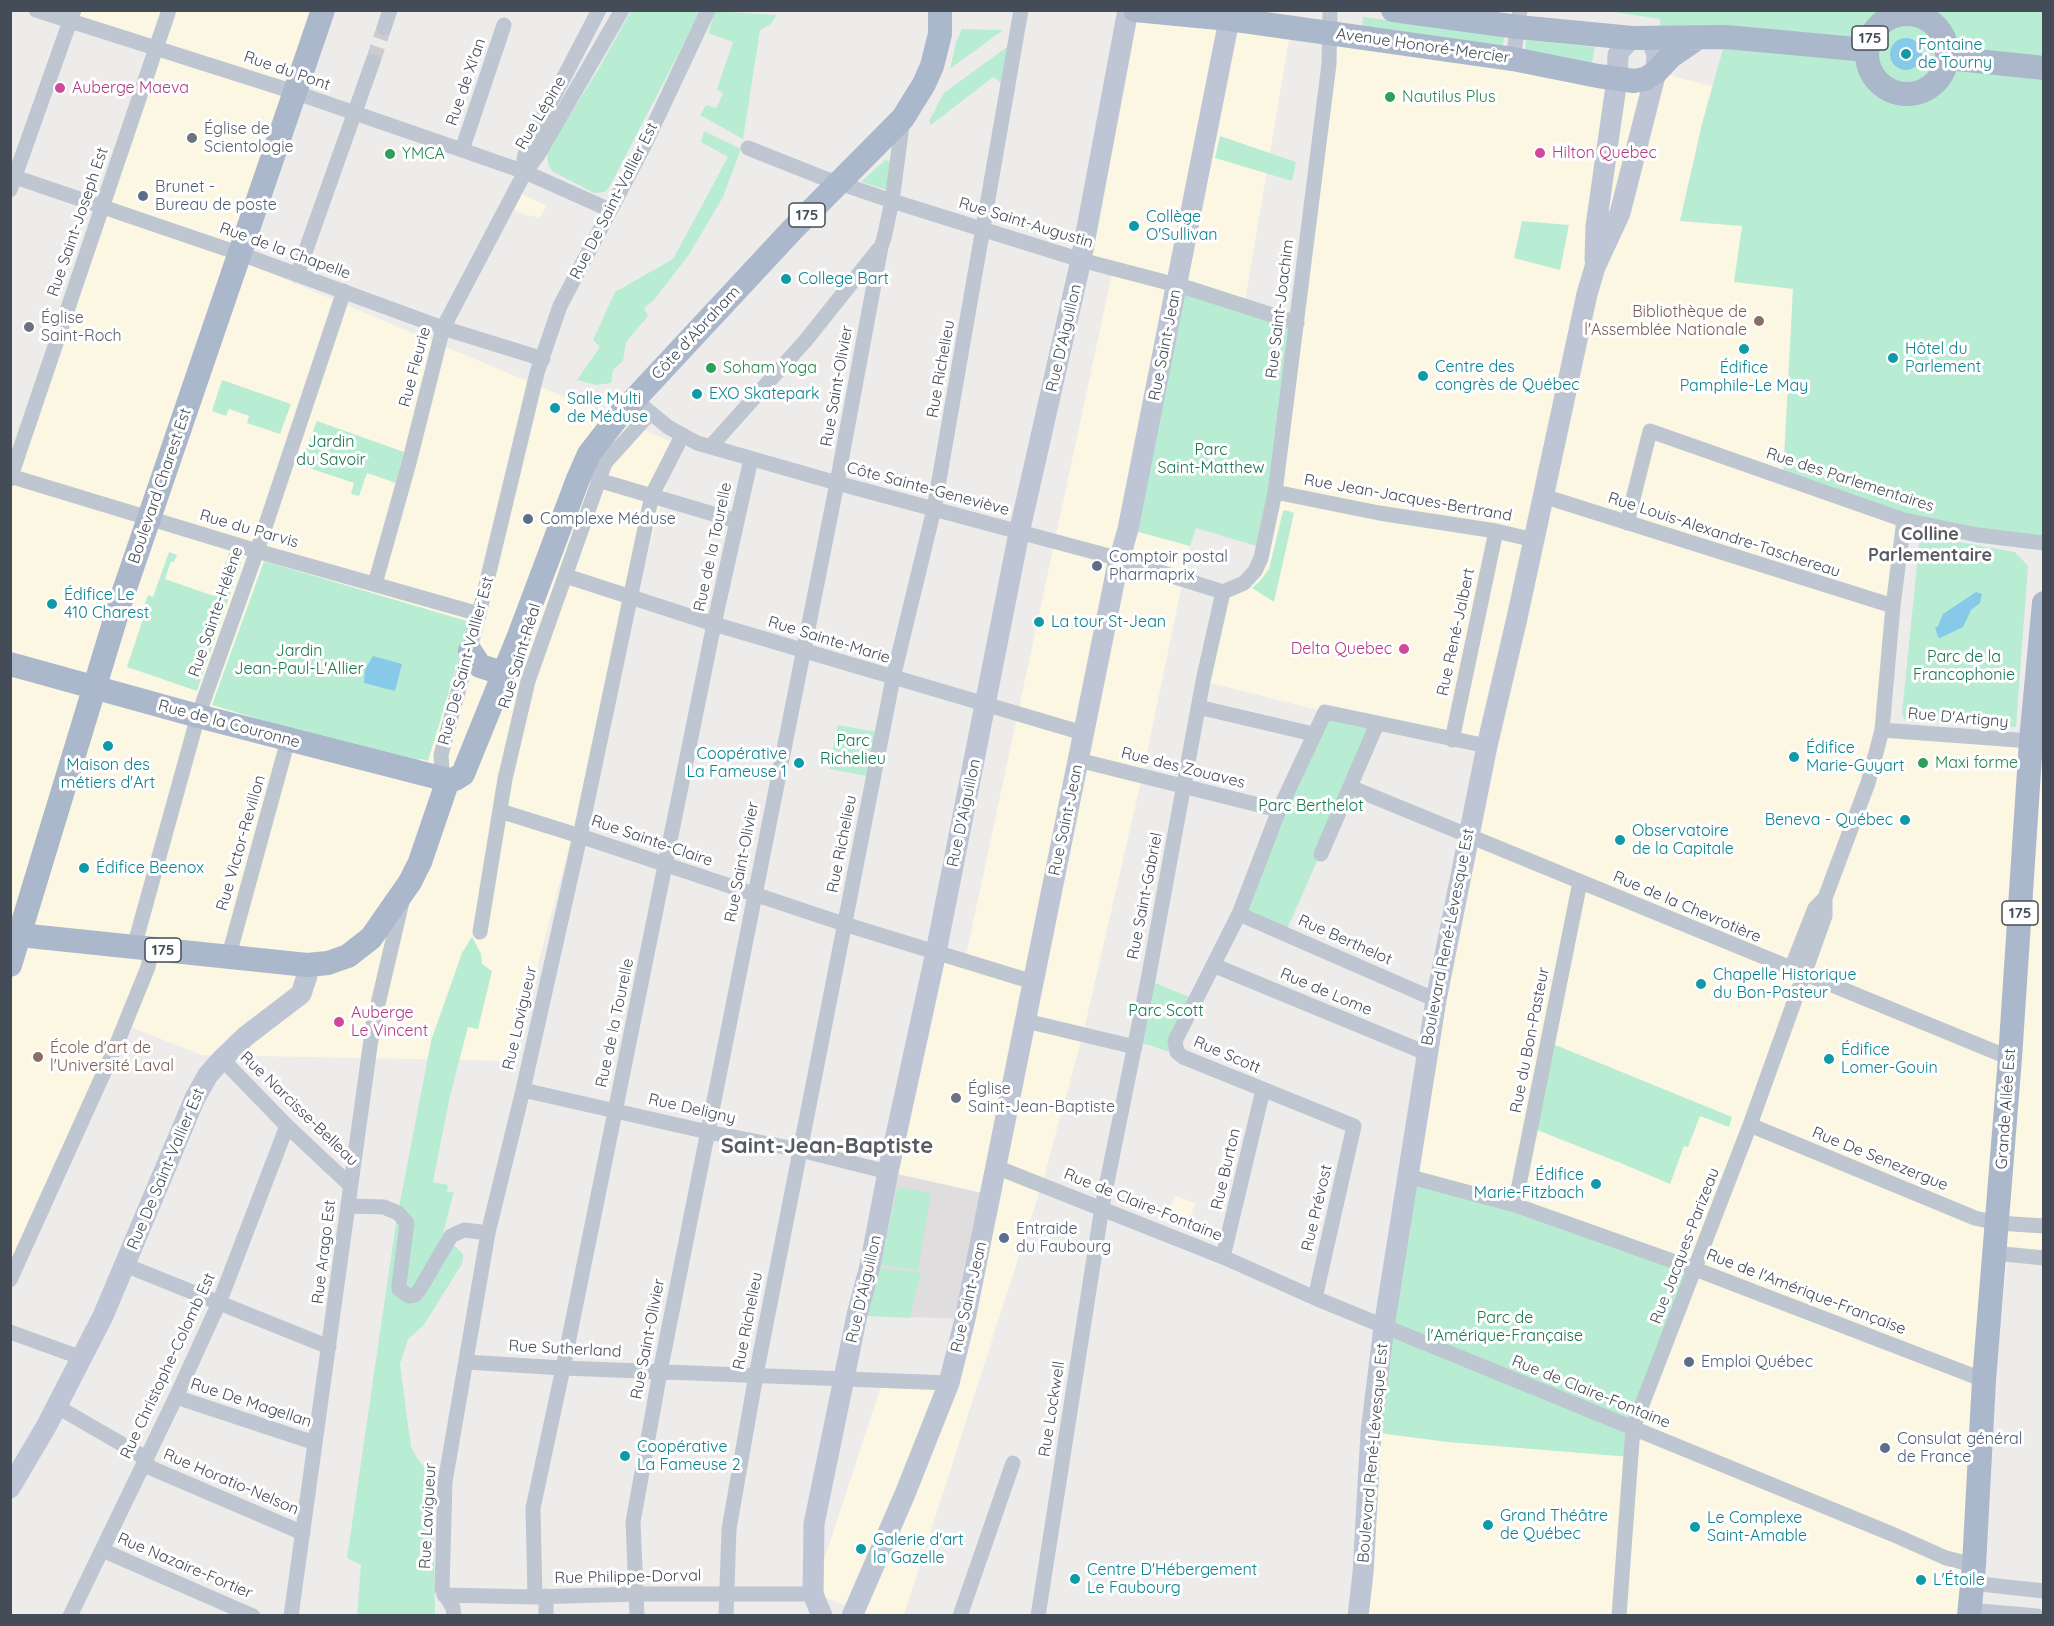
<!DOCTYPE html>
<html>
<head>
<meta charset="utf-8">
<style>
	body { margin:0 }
	#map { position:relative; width:2054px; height:1626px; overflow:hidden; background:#eeebeb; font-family:Quicksand,sans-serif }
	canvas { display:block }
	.frame { position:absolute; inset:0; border:12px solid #444c58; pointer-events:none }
</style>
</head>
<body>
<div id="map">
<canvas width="2054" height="1626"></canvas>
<div class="frame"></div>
</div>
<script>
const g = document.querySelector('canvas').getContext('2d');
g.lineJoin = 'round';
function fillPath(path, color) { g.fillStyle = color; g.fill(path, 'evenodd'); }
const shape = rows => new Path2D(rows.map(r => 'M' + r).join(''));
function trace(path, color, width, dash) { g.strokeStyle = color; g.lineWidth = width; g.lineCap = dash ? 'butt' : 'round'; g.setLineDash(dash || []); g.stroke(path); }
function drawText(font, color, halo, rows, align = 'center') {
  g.font = font + ' Quicksand,sans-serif'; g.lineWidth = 6; g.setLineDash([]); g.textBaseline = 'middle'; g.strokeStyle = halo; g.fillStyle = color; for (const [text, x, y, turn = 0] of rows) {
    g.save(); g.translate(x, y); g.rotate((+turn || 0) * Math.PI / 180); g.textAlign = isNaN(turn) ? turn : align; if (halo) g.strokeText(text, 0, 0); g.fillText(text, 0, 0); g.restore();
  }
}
const commercial = shape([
	[73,10,322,11,239,260,677,444,512,1061,202,1055,125,1025,11,1280,11,476,156,48,70,21],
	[1128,11,1291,28,1244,307,1128,529,1190,546,1142,777,1083,1034,1042,1184,904,1615,873,1615,813,1594,883,1380,949,1383,991,1195,888,1172,936,952,965,960,1113,269,1081,260],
	[1329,33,1656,72,1712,86,1702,124,1680,220,1742,226,1793,289,1783,478,1904,520,1882,730,2043,742,2043,1264,2007,1262,1969,1615,1356,1615,1371,1432,1448,1442,1631,1457,1407,1176,1486,746,1325,712,1203,681,1223,592,1255,571],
	[522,194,547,206,539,218,533,215,531,217,514,210],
	[1175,1196,1195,1203,1186,1230,1164,1221]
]);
const education = shape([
	[888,1172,991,1195,965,1319,857,1315]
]);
const green = shape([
	[631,11,699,11,684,43,610,186,605,192,594,193,552,171,548,164,547,152,598,70],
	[715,11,777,15,771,24,760,30,743,139,700,115,706,105,716,108,723,94,717,89,733,42,708,33],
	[1607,11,2043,11,2043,543,1904,520,1783,478,1793,289,1734,282,1742,226,1680,221,1702,124,1726,38,1660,33,1660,19],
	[1363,17,1504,35,1503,46,1362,26],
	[962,29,1003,30,950,69,956,42],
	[1526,40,1595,47,1592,63,1525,52],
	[1007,47,1003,84,993,77,931,125,929,121,944,93],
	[704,131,741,149,723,197,688,256,653,301,644,308,648,316,626,342,623,361,613,370,611,383,596,385,577,380,600,347,593,340,615,292,673,259,728,157,701,142],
	[1220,136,1296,162,1292,181,1215,158],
	[885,160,889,161,890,165,887,190,861,182],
	[1522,221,1569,225,1560,270,1514,258],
	[1176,285,1297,323,1263,548,1196,528,1190,546,1128,529],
	[222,380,291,404,280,434,247,423,249,416,229,409,226,416,212,411],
	[317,421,404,452,396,483,367,473,359,496,351,494,354,483,300,465],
	[1285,510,1294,513,1274,602,1252,588,1260,581,1269,569,1283,511],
	[1920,535,2015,552,2028,566,2016,727,1905,720,1902,713],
	[169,552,177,555,174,562,171,561,165,579,214,596,229,553,243,557,197,691,127,667,145,613,142,611,148,595,153,597],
	[264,561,470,622,428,761,421,759,405,763,212,705],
	[1325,712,1377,724,1285,934,1239,914],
	[838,725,877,732,868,776,829,769],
	[472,937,481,954,482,964,492,971,478,1029,468,1027,450,1096,433,1182,448,1185,447,1192,454,1192,443,1233,448,1240,463,1254,463,1258,462,1264,423,1326,408,1339,400,1364,411,1447,419,1461,433,1475,435,1615,357,1615,361,1565,347,1558,396,1223,431,1041,462,953],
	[1150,981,1197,1000,1172,1053,1149,1045,1142,1044],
	[1548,1042,1732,1117,1729,1127,1700,1116,1688,1147,1684,1146,1670,1184,1623,1164,1537,1130],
	[1407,1176,1695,1269,1631,1457,1448,1442,1371,1432],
	[898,1187,931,1193,918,1270,880,1265],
	[878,1268,921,1272,910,1318,868,1316]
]);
const water = shape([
	'1890 54a16 16 0 1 1 32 0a16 16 0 1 1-32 0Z',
	[1976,592,1982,594,1980,603,1971,610,1963,627,1940,638,1938,637,1935,628,1938,626,1943,614],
	[373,656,402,664,395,691,364,683,365,669]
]);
const streetTunnel = shape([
	[373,61,384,28]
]);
const street = shape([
	[36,10,294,92,462,150,525,172,610,210],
	[384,28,390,10],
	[1513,59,1520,10],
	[748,148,821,177,892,201,1081,260,1188,288,1297,323],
	[462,150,504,25],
	[525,172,524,160,526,150,599,10],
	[15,177,241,254,443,328,543,359],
	[10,190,74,10],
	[297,275,373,61],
	[634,399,668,427,697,443,837,483,1109,556,1223,592],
	[711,446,806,340,878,250],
	[10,476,257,551,479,614],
	[10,479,169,10],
	[598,480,737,521],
	[1275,492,1379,513,1496,531,1534,540],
	[1543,496,1893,606],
	[1627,523,1650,431,1904,520,1978,535,2044,543],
	[566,576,714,624,1083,733],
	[375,584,409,463,443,328,525,172,538,155,622,10],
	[1223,592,1244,583,1255,571,1261,558,1275,492,1329,64,1330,10],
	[1198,707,1313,734],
	[1882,730,2044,742],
	[1452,740,1496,531],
	[1078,760,1279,810],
	[448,780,442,770,441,755,479,614,537,373,560,306,644,146,708,10],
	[1350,787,2010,1058],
	[500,811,580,836,844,924,1033,982],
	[1321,854,1377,724],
	[1239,914,1436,1000],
	[480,932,505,779,528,681,605,463,650,413],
	[134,947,198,716,257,551,344,291],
	[229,955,288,740],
	[1213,965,1426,1053],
	[1791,969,1815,908,1825,898],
	[1026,1021,1135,1047],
	[222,1059,287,1126,350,1185],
	[523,1090,708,1132,800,1150,888,1172],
	[1750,1125,1975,1218,1997,1223,2044,1226],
	[996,1167,1223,1257,1315,1298,1892,1534,1946,1558,1974,1565],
	[1407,1176,1515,1205,1580,1228,1695,1269,1984,1380],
	[1515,1205,1580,882],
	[349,1206,384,1207,398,1213,407,1223,399,1284,399,1289,409,1296,415,1295,420,1289,451,1236,464,1230,488,1233],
	[1994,1253,2044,1258],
	[1223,1257,1263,1090],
	[125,1265,329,1347],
	[10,1280,116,1046,148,967,152,949],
	[1315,1298,1354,1126,1183,1057,1177,1052,1175,1041,1239,914,1279,810,1325,712,1487,746],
	[10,1332,82,1358],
	[466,1362,563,1368,949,1383],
	[176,1397,315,1443],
	[56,1406,139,1454,151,1468,303,1533],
	[102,1550,253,1616],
	[1971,1583,2044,1591],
	[444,1595,535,1597,636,1594,813,1594],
	[546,1596,546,1616],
	[535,1597,533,1508,563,1368,714,624,751,459],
	[1969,1610,2037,1616],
	[70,1616,176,1397,219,1303,287,1126],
	[291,1616,373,1025,402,902],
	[454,1616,453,1608,442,1589,445,1482,488,1233,523,1090,580,836,652,495,682,436],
	[637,1616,633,1522,660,1372,837,483,881,247,884,238,892,201,903,118],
	[726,1616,729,1529,756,1375,893,678,934,509,1021,10],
	[960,1616,1013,1463],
	[1038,1616,1102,1207,1148,980,1203,681,1223,592],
	[1619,1616,1633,1428,1750,1125,1825,916,1825,898,1868,783,1882,730,1893,606,1904,520]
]);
const secondary = shape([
	[1595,260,1596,226,1617,79,1618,55,1621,49,1632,38],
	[10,1488,47,1425,103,1316,195,1098,208,1075,222,1059,246,1036,301,994,307,976,307,965],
	[822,1616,813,1594,814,1524,857,1315,870,1266,888,1172,936,952,1019,533,1081,260,1128,10],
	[852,1616,905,1494,949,1383,965,1319,1117,568,1128,529,1231,10],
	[1358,1616,1363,1573,1371,1432,1384,1327,1436,1000,1487,746,1517,618,1587,294,1595,267,1620,213,1656,72,1657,54,1651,39]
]);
const primary = shape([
	[1135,10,1229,19,1329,33,1513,59,1598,76,1634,81,1645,79,1656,72,1671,56,1696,39],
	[1393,10,1518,27,1632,38,1726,37,1867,50],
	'1867 54a40 40 0 1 1 80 0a40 40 0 1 1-80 0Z',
	[1948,58,2044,68],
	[470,651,480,666,496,671,505,669],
	[10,664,198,716,448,780,455,779,463,774,519,636,578,479,589,454,617,418,792,230,903,118,924,84,932,66,940,34,940,10],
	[10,934,307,965,328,963,348,956,371,938,410,882,420,862,448,780],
	[10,965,122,597,323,10],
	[1969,1616,1974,1565,1984,1380,2010,1058,2031,741,2044,603]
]);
const markers = [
	[1906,54,6,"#0f9aa8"],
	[60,88,6,"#d1479c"],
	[1390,97,6,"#2e9e5b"],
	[192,138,6,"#6b7280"],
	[1540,153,6,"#d1479c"],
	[390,154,6,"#2e9e5b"],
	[143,196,6,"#5c6f8a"],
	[1134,226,6,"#0f9aa8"],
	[786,279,6,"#0f9aa8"],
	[1759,321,6,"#8d6e63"],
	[29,327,6,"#6b7280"],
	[1744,349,6,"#0f9aa8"],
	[1893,358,6,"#0f9aa8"],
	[711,368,6,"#2e9e5b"],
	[1423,376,6,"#0f9aa8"],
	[697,394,6,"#0f9aa8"],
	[555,408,6,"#0f9aa8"],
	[528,519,6,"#5c6f8a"],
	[1097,566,6,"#5c6f8a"],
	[52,604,6,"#0f9aa8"],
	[1039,622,6,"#0f9aa8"],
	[1404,649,6,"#d1479c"],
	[108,746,6,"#0f9aa8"],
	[1794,757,6,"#0f9aa8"],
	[799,763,6,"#0f9aa8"],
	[1923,763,6,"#2e9e5b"],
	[1905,820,6,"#0f9aa8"],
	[1620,840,6,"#0f9aa8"],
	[84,868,6,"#0f9aa8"],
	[1701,984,6,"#0f9aa8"],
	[339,1022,6,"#d1479c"],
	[38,1057,6,"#8d6e63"],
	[1829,1059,6,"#0f9aa8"],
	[956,1098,6,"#6b7280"],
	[1596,1184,6,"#0f9aa8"],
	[1004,1238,6,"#5c6f8a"],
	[1689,1362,6,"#5c6f8a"],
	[1885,1448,6,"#5c6f8a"],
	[625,1456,6,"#0f9aa8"],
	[1488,1525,6,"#0f9aa8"],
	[1695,1527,6,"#0f9aa8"],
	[861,1549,6,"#0f9aa8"],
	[1075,1579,6,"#0f9aa8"],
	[1921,1580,6,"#0f9aa8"]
];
const shields = [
	[1870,38,36],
	[807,215,36],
	[2020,913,36],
	[163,950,36]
];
const shieldNames = [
	["175",1870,38],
	["175",807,215],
	["175",2020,913],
	["175",163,950]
];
const cultureNames = [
	["Fontaine",1918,45],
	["de Tourny",1918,63],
	["Collège",1146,217],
	["O'Sullivan",1146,235],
	["College Bart",798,279],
	["Hôtel du",1905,349],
	["Parlement",1905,367],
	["Centre des",1435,367],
	["congrès de Québec",1435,385],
	["Édifice",1744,368,"center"],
	["Pamphile-Le May",1744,386,"center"],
	["EXO Skatepark",709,394],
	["Salle Multi",567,399],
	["de Méduse",567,417],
	["Édifice Le",64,595],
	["410 Charest",64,613],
	["La tour St-Jean",1051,622],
	["Édifice",1806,748],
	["Marie-Guyart",1806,766],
	["Coopérative",787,754,"right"],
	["La Fameuse 1",787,772,"right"],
	["Maison des",108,765,"center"],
	["métiers d'Art",108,783,"center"],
	["Beneva - Québec",1893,820,"right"],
	["Observatoire",1632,831],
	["de la Capitale",1632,849],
	["Édifice Beenox",96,868],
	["Chapelle Historique",1713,975],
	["du Bon-Pasteur",1713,993],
	["Édifice",1841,1050],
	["Lomer-Gouin",1841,1068],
	["Édifice",1584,1175,"right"],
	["Marie-Fitzbach",1584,1193,"right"],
	["Coopérative",637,1447],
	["La Fameuse 2",637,1465],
	["Grand Théâtre",1500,1516],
	["de Québec",1500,1534],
	["Le Complexe",1707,1518],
	["Saint-Amable",1707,1536],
	["Galerie d'art",873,1540],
	["la Gazelle",873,1558],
	["Centre D'Hébergement",1087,1570],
	["Le Faubourg",1087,1588],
	["L'Étoile",1933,1580]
];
const streetNames = [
	["Avenue Honoré-Mercier",1423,46,8],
	["Rue du Pont",287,71,19],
	["Rue de Xi'an",466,82,-71],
	["Rue Lépine",541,113,-59],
	["Rue De Saint-Vallier Est",614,201,-63],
	["Rue Saint-Joseph Est",78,222,-71],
	["Rue Saint-Augustin",1026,223,17],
	["Rue de la Chapelle",285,251,20],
	["Rue Saint-Joachim",1280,309,-83],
	["Côte d'Abraham",696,333,-47],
	["Rue D'Aiguillon",1064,338,-77],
	["Rue Saint-Jean",1165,345,-79],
	["Rue Fleurie",415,367,-75],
	["Rue Richelieu",941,369,-80],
	["Rue Saint-Olivier",837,386,-80],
	["Rue des Parlementaires",1850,480,18],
	["Boulevard Charest Est",160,486,-71],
	["Côte Sainte-Geneviève",928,489,15],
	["Rue Jean-Jacques-Bertrand",1408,498,10],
	["Rue du Parvis",249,529,16],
	["Rue Louis-Alexandre-Taschereau",1724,535,18],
	["Rue de la Tourelle",713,547,-78],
	["Rue Sainte-Hélène",216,612,-71],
	["Rue René-Jalbert",1456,632,-78],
	["Rue Sainte-Marie",829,640,17],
	["Rue Saint-Réal",520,656,-73],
	["Rue De Saint-Vallier Est",466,661,-75],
	["Rue D'Artigny",1958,718,5],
	["Rue de la Couronne",229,724,15],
	["Rue des Zouaves",1183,768,14],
	["Rue D'Aiguillon",964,813,-78],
	["Rue Saint-Jean",1066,820,-78],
	["Rue Sainte-Claire",652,841,19],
	["Rue Victor-Revillon",241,843,-74],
	["Rue Richelieu",842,844,-79],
	["Rue Saint-Olivier",742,862,-79],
	["Rue Saint-Gabriel",1145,896,-79],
	["Rue de la Chevrotière",1687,907,23],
	["Boulevard René-Lévesque Est",1448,937,-79],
	["Rue Berthelot",1345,940,24],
	["Rue de Lome",1326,992,23],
	["Rue Lavigueur",520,1018,-77],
	["Rue de la Tourelle",615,1023,-78],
	["Rue du Bon-Pasteur",1530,1040,-79],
	["Rue Scott",1227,1055,23],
	["Rue Narcisse-Belleau",299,1109,44],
	["Rue Deligny",692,1109,13],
	["Grande Allée Est",2006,1109,-86],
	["Rue De Senezergue",1880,1159,22],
	["Rue De Saint-Vallier Est",166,1169,-67],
	["Rue Burton",1226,1169,-77],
	["Rue de Claire-Fontaine",1143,1205,22],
	["Rue Prévost",1317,1208,-77],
	["Rue Jacques-Parizeau",1685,1246,-69],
	["Rue Arago Est",324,1252,-83],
	["Rue D'Aiguillon",864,1289,-77],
	["Rue de l'Amérique-Française",1806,1292,21],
	["Rue Saint-Jean",969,1297,-77],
	["Rue Richelieu",748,1321,-79],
	["Rue Saint-Olivier",648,1339,-79],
	["Rue Sutherland",565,1349,3],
	["Rue Christophe-Colomb Est",168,1366,-65],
	["Rue de Claire-Fontaine",1591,1392,22],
	["Rue De Magellan",251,1403,18],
	["Rue Lockwell",1052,1409,-81],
	["Boulevard René-Lévesque Est",1373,1453,-85],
	["Rue Horatio-Nelson",231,1482,23],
	["Rue Lavigueur",428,1516,-87],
	["Rue Nazaire-Fortier",185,1566,23],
	["Rue Philippe-Dorval",628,1577,-1]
];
const hotelNames = [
	["Auberge Maeva",72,88],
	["Hilton Quebec",1552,153],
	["Delta Quebec",1392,649,"right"],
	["Auberge",351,1013],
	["Le Vincent",351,1031]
];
const leisureNames = [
	["Nautilus Plus",1402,97],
	["YMCA",402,154],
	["Soham Yoga",723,368],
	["Maxi forme",1935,763]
];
const worshipNames = [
	["Église de",204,129],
	["Scientologie",204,147],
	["Église",41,318],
	["Saint-Roch",41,336],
	["Église",968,1089],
	["Saint-Jean-Baptiste",968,1107]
];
const serviceNames = [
	["Brunet -",155,187],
	["Bureau de poste",155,205],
	["Complexe Méduse",540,519],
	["Comptoir postal",1109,557],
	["Pharmaprix",1109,575],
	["Entraide",1016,1229],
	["du Faubourg",1016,1247],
	["Emploi Québec",1701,1362],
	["Consulat général",1897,1439],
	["de France",1897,1457]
];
const educationNames = [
	["Bibliothèque de",1747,312],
	["l'Assemblée Nationale",1747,330],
	["École d'art de",50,1048,"left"],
	["l'Université Laval",50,1066,"left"]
];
const parkNames = [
	["Jardin",331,442],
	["du Savoir",331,460],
	["Parc",1211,450],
	["Saint-Matthew",1211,468],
	["Jardin",299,651],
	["Jean-Paul-L'Allier",299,669],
	["Parc de la",1964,657],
	["Francophonie",1964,675],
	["Parc",853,741],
	["Richelieu",853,759],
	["Parc Berthelot",1311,806],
	["Parc Scott",1166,1011],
	["Parc de",1505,1318],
	["l'Amérique-Française",1505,1336]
];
const neighbourhoodNames = [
	["Colline",1930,535],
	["Parlementaire",1930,556]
];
const districtNames = [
	["Saint-Jean-Baptiste",827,1146]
];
fillPath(commercial, '#fbf7e3');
fillPath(education, '#dfdddd');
fillPath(green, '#b9edd3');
fillPath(water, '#86c9e9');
trace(streetTunnel, '#cccbce', 15, [15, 8]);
trace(street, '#bec6d1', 15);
trace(secondary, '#bec6d5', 21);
trace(primary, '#abb7cb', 24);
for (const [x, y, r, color] of markers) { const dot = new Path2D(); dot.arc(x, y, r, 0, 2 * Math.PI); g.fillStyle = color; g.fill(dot); trace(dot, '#fff', 2); }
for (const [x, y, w] of shields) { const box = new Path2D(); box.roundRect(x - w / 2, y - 12, w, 24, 4.5); g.fillStyle = '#fff'; g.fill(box); trace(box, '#444c58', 1.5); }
drawText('bold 15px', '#444c58', null, shieldNames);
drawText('16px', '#0d838f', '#fff', cultureNames, 'left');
drawText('16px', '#444c58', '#fff', streetNames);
drawText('16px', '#b23c85', '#fff', hotelNames, 'left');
drawText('16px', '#27864d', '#fff', leisureNames, 'left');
drawText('16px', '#5b616d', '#fff', worshipNames, 'left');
drawText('16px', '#4e5e75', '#fff', serviceNames, 'left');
drawText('16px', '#785e54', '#fff', educationNames, 'right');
drawText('16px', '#177752', '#fff', parkNames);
drawText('bold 18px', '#585b60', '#fff', neighbourhoodNames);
drawText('bold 22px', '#585b60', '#fff', districtNames);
</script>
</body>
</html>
